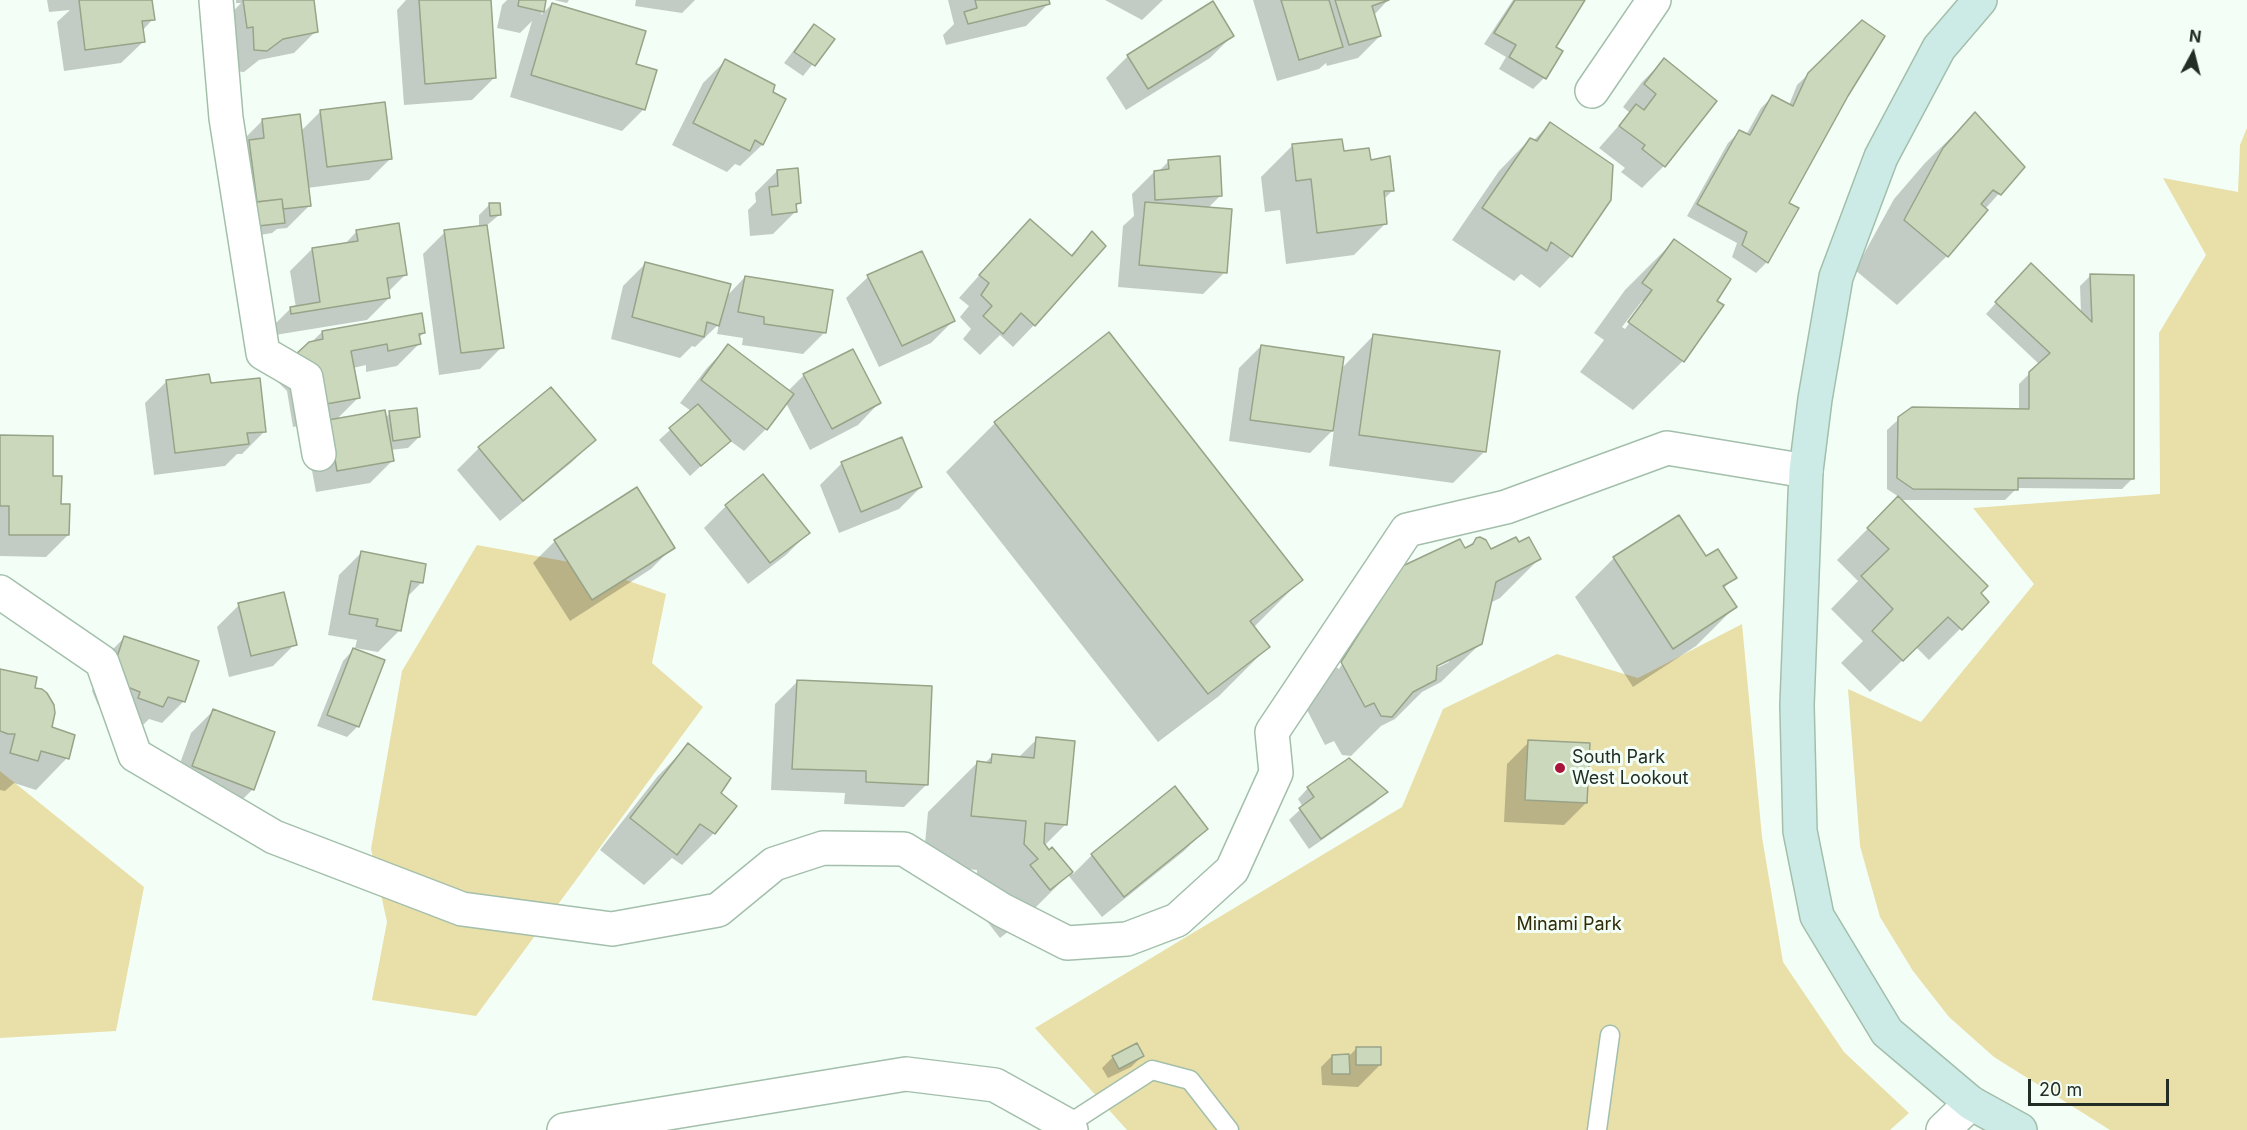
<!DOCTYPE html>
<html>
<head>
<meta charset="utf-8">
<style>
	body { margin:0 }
	#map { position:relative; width:2247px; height:1130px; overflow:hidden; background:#f3fff6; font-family:Inter,sans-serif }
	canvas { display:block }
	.north { position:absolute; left:2163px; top:24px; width:60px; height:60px; -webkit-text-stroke:4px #f3fff6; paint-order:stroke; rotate:7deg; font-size:16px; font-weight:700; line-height:24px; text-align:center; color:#222d25 }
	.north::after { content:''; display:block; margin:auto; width:21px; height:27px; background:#222d25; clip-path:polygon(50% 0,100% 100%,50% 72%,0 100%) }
	.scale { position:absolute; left:2028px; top:1079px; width:141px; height:27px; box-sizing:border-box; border:3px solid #222d25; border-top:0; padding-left:8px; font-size:18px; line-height:21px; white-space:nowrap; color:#222d25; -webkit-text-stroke:4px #f3fff6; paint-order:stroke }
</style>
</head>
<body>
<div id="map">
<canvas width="2247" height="1130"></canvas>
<div class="north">N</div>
<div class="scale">20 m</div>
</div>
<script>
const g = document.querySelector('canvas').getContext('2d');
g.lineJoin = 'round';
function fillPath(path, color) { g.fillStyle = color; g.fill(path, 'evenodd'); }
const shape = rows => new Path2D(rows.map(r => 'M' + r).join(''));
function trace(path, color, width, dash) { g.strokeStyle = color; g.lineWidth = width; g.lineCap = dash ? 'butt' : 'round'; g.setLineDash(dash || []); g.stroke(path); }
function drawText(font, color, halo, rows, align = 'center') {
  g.font = font + ' Inter,sans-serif'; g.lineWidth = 6; g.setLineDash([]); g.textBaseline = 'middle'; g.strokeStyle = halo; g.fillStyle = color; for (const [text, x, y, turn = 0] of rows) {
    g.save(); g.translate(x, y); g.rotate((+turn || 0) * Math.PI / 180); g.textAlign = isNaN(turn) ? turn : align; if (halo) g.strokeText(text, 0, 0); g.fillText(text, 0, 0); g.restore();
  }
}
const green = shape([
	[2247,128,2247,1130,2110,1130,1994,1057,1949,1017,1913,971,1880,917,1860,846,1848,689,1921,722,2034,584,1973,508,2160,494,2159,333,2206,255,2163,178,2238,192,2240,145],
	[477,545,580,564,666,594,652,663,703,707,476,1016,372,1000,387,922,371,849,402,671],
	[1742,624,1762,837,1783,962,1844,1052,1909,1113,1890,1130,1127,1130,1035,1028,1402,807,1443,709,1557,654,1638,678],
	[0,771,144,887,116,1031,0,1038]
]);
const shadow = shape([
	[47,0,151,0,153,19,142,31,143,42,121,63,64,71,57,22,70,10,49,12],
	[236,0,313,0,316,31,294,53,259,60,244,72,233,71,222,23,241,3,236,3],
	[406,0,489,0,494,78,472,100,404,105,397,10],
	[507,0,545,0,541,15,552,4,635,65,644,109,622,131,510,97,532,21,520,33,497,28,502,5],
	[554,0,569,0,567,3],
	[636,0,695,0,682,13,635,6],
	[948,0,1048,0,1048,4,1026,26,946,45,943,35,954,24],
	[1105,0,1163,0,1142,20],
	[1253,0,1388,0,1374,15,1380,36,1358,58,1327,66,1326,63,1319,69,1277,81],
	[1513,0,1583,0,1554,47,1544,78,1533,89,1499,69,1506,57,1484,44],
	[1862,22,1846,96,1787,204,1767,262,1756,273,1732,257,1737,243,1687,216,1728,143,1739,132,1746,135,1761,108,1772,97,1789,105,1797,85],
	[814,26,833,39,803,76,784,63,804,37],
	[1232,36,1210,58,1126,110,1106,78,1128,56],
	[1664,60,1664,166,1642,188,1621,172,1625,168,1599,148,1630,113,1623,107,1642,82],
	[725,61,784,99,762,145,740,166,735,164,727,172,672,145,703,83],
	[321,111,391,158,369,180,307,188,309,206,287,228,277,229,272,233,248,237,240,143,262,121,300,132],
	[1975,114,2023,167,1985,209,1986,210,1947,256,1897,305,1855,270,1894,199,1925,163],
	[1550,124,1609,200,1571,256,1540,288,1521,274,1514,281,1452,240,1499,171,1530,139,1533,141],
	[1293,145,1370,161,1393,190,1383,200,1386,223,1354,255,1286,264,1280,210,1265,212,1261,177],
	[1169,161,1221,195,1207,209,1225,272,1203,294,1118,287,1123,226,1134,216,1132,194,1154,172,1158,172],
	[777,171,799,203,795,207,795,212,773,234,750,236,748,210,756,202,755,193],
	[490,204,499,215,486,226,502,347,480,369,439,375,423,254,445,232,479,227,479,215],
	[357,231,405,275,388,292,389,298,367,320,269,336,268,331,290,309,296,308,290,271,312,249,344,245],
	[1092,234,1034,325,1013,347,1000,335,980,355,963,339,971,329,960,317,969,306,959,298,1008,243,1070,256],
	[1674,241,1715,302,1722,306,1683,361,1633,410,1580,372,1604,340,1594,333,1625,290],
	[1642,301,1645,301,1625,329,1622,327],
	[645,264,726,297,745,277,825,332,803,354,742,345,743,338,717,334,719,324,695,347,692,346,680,358,611,339,623,286],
	[2091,275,2133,478,2122,489,2017,488,2005,500,1899,500,1987,602,1929,660,1916,647,1870,692,1841,663,1863,641,1831,609,1858,581,1837,560,1899,497,1887,489,1887,430,1899,419,2019,411,2019,384,2039,364,1986,314,2020,276,2081,313,2080,286],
	[868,277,953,321,931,343,879,367,846,298],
	[322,332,424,333,418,338,419,344,397,366,366,372,366,365,353,368,358,398,336,420,385,418,390,413,419,437,408,448,390,450,392,461,370,483,316,492,307,444,329,421,293,427,287,391,274,378],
	[1373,336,1484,452,1453,483,1329,466,1334,429,1310,453,1229,441,1239,368,1261,346,1341,369],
	[728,346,788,391,804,375,879,403,858,425,810,450,786,403,766,429,744,451,729,440,690,476,659,440,691,411,680,403,707,368],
	[167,381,210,385,264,432,242,454,237,454,225,466,154,475,145,403],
	[995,423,1301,580,1253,628,1268,647,1219,696,1158,742,946,472],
	[0,436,51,478,68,535,46,557,0,556],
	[594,440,572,462,500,521,457,470,479,448],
	[842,463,921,487,899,509,839,533,820,485],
	[763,477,808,533,786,555,748,584,704,528,726,506],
	[1477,539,1491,551,1518,544,1539,559,1500,598,1490,603,1481,643,1441,682,1422,692,1395,719,1381,726,1351,756,1342,755,1334,741,1325,745,1303,702,1393,573,1464,550],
	[1382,595,1385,595,1339,669,1336,667],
	[1449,659,1449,662,1431,671,1429,668],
	[555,541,673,547,651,569,570,621,533,563],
	[361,553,421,583,406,598,400,630,378,652,355,648,357,640,328,635,339,575],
	[1614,558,1705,559,1735,577,1723,589,1735,607,1696,646,1633,687,1575,597],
	[239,605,295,644,273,666,229,677,217,627],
	[124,638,184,701,162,723,149,719,140,728,119,714,98,705,92,691,102,660],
	[353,650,358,726,347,737,317,726,343,661],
	[0,670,33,689,50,728,67,758,36,790,14,783,5,791,0,790],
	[797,682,926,785,904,807,844,804,845,793,771,790,775,704],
	[213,711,253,789,231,811,171,788,191,733],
	[1037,739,1066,824,1044,846,1049,852,1052,849,1073,874,1092,855,1206,829,1184,851,1102,917,1068,875,1022,921,1000,938,982,915,975,894,977,870,923,865,928,812,977,763,984,764,993,755,1018,758],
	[1529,742,1586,803,1564,825,1504,822,1507,764],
	[688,745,719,793,735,806,714,833,682,865,672,858,644,885,600,850,657,777],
	[1308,788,1386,792,1375,803,1309,849,1289,820,1303,807,1298,799],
	[1357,1048,1380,1065,1358,1087,1322,1085,1321,1067,1332,1056,1349,1056],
	[1142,1056,1131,1067,1108,1078,1102,1068,1113,1057]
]);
const building = shape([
	[79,0,152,0,155,20,142,21,145,42,85,50,79,0],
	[243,0,314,0,318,32,283,39,267,51,254,50,253,27,247,28,243,0],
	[419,0,491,0,496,78,425,84,419,0],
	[519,0,546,0,544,12,518,6,519,0],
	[975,0,1049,0,1050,4,968,24,964,12,977,8,975,0],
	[1281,0,1329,0,1343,47,1299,60,1281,0],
	[1335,0,1389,0,1372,6,1381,36,1349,45,1335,0],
	[1515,0,1585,0,1556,47,1563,51,1546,79,1509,57,1516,45,1494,33,1515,0],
	[1213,1,1234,36,1148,89,1127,55,1213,1],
	[552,3,646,31,636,64,657,70,645,110,531,75,552,3],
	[1862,20,1885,36,1848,96,1789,203,1799,208,1768,263,1742,245,1747,232,1697,204,1739,130,1750,135,1772,95,1793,106,1808,73,1862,20],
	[814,24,835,39,815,66,794,52,814,24],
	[1664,58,1717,101,1665,167,1642,149,1645,145,1619,126,1636,104,1644,110,1656,94,1644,84,1664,58],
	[725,59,775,85,773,92,786,99,763,145,755,140,750,151,693,123,725,59],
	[385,102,392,159,327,167,320,110,385,102],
	[1975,112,2025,167,2001,195,1993,190,1981,204,1988,210,1948,257,1904,220,1943,148,1975,112],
	[300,114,311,206,283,209,282,199,257,202,249,140,264,138,262,119,300,114],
	[1550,122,1613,165,1611,200,1572,257,1551,242,1547,251,1482,208,1530,138,1537,141,1550,122],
	[1342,139,1344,151,1369,148,1371,160,1390,156,1394,191,1384,191,1387,224,1317,233,1311,179,1296,181,1292,144,1342,139],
	[1220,156,1222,196,1155,200,1154,171,1169,169,1168,160,1220,156],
	[798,168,801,203,796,204,797,212,772,215,769,187,778,186,777,170,798,168],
	[282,199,285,223,258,226,255,202,282,199],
	[1145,202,1232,209,1227,273,1139,265,1145,202],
	[489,203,500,203,501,215,490,216,489,203],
	[1030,219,1072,256,1092,231,1106,246,1035,326,1021,313,1003,334,983,316,992,306,981,295,989,283,979,275,1030,219],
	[399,223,407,275,387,278,390,298,291,314,290,307,320,302,312,248,358,241,356,230,399,223],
	[487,225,504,348,461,353,444,230,487,225],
	[1674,239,1731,279,1717,301,1724,305,1684,362,1628,322,1652,290,1642,283,1674,239],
	[922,251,955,321,902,346,867,275,922,251],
	[645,262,731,284,719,326,707,322,704,337,632,317,645,262],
	[2031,263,2092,322,2090,274,2134,275,2134,479,2018,478,2018,490,1913,489,1897,478,1898,417,1912,407,2029,409,2029,372,2050,353,1995,302,2031,263],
	[745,276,833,290,826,333,764,324,764,317,738,312,745,276],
	[422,313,425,333,419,334,421,344,388,351,387,344,351,351,360,398,315,406,294,356,309,342,323,339,322,331,422,313],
	[1109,332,1303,580,1250,621,1270,647,1208,694,994,422,1109,332],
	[1373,334,1500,351,1486,452,1359,435,1373,334],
	[728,344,794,394,767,430,701,380,728,344],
	[1261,345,1344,357,1333,431,1250,420,1261,345],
	[853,349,881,403,832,429,803,374,853,349],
	[209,374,211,383,260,378,266,432,247,433,249,444,175,453,166,380,209,374],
	[551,387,596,440,523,501,478,447,551,387],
	[698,404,731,441,701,466,669,428,698,404],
	[417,408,420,437,393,441,389,411,417,408],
	[385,410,394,461,337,471,328,420,385,410],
	[0,435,53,436,53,476,62,476,61,504,70,504,69,535,9,535,9,506,0,506,0,435],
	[902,437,922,487,861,512,841,462,902,437],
	[763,474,810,533,770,563,725,505,763,474],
	[637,487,675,548,592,600,554,540,637,487],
	[1898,496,1988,586,1981,593,1989,602,1962,630,1948,617,1903,661,1872,631,1893,609,1861,576,1889,549,1867,528,1898,496],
	[1679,515,1706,556,1718,549,1737,578,1723,586,1737,607,1673,649,1613,557,1679,515],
	[1480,537,1486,540,1491,549,1516,537,1519,542,1529,537,1541,559,1496,582,1482,644,1437,666,1436,680,1413,692,1392,717,1381,716,1374,703,1365,707,1341,662,1395,577,1392,571,1460,539,1465,548,1473,544,1476,538,1480,537],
	[361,551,426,564,423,583,411,581,401,631,376,626,378,619,349,614,361,551],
	[284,592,297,645,251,656,238,603,284,592],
	[124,636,199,661,185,702,168,697,163,707,138,698,140,692,120,684,113,669,124,636],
	[353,648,385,660,359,727,327,715,353,648],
	[0,669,37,677,35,688,42,689,47,693,54,705,55,713,52,727,75,735,69,759,41,751,38,761,10,753,15,734,8,734,0,731,0,669],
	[797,680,932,686,928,785,866,782,866,771,792,769,797,680],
	[213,709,275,732,254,790,192,766,213,709],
	[1036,737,1075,741,1067,825,1045,823,1044,843,1049,850,1052,847,1073,872,1050,890,1030,865,1038,859,1024,844,1026,821,971,816,977,761,991,763,992,754,1034,758,1036,737],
	[1528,740,1590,743,1587,803,1525,800,1528,740],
	[688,743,731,778,721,793,737,806,715,834,700,824,677,855,630,818,688,743],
	[1349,758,1388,792,1321,839,1299,808,1314,797,1307,787,1349,758],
	[1175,786,1208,829,1124,897,1091,854,1175,786],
	[1137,1043,1144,1056,1119,1069,1112,1056,1137,1043],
	[1356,1047,1381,1047,1381,1065,1356,1065,1356,1047],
	[1349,1054,1350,1074,1332,1074,1332,1055,1349,1054]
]);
const lane = shape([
	[1067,1125,1152,1070,1190,1080,1229,1130],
	[1597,1130,1610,1035]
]);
const street = shape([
	[216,0,226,118,263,353,306,378,319,454],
	[1592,91,1654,0],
	[0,592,102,662,135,755,274,837,462,909,612,929,718,910,774,864,823,848,904,849,1002,910,1067,943,1127,939,1177,920,1232,870,1276,773,1272,732,1407,530,1506,507,1667,448,1806,471],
	[564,1130,906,1074,995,1085,1067,1125,1071,1130],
	[1943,1130,1971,1103]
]);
const secondary = shape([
	[1980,0,1939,48,1881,157,1836,277,1815,399,1806,471,1797,705,1800,831,1817,916,1887,1032,1971,1103,2020,1130]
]);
const markers = [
	[1560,768,6,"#aa143a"]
];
const poiNames = [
	["South Park",1572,758],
	["West Lookout",1572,779]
];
const parkNames = [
	["Minami Park",1569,925]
];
fillPath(green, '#e9dfa9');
fillPath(shadow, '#0003');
fillPath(building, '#ccd8bc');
trace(building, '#98a388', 1.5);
trace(lane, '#a3bfab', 21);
trace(street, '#a3bfab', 36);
trace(secondary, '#a3bfab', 36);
trace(lane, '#fff', 18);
trace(street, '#fff', 33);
trace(secondary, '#ccebe6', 33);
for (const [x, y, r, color] of markers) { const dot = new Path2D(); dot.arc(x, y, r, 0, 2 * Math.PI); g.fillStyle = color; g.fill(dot); trace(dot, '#f3fff6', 2); }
drawText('18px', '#222d25', '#f3fff6', poiNames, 'left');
drawText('18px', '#312a06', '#f3fff6', parkNames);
</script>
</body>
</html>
